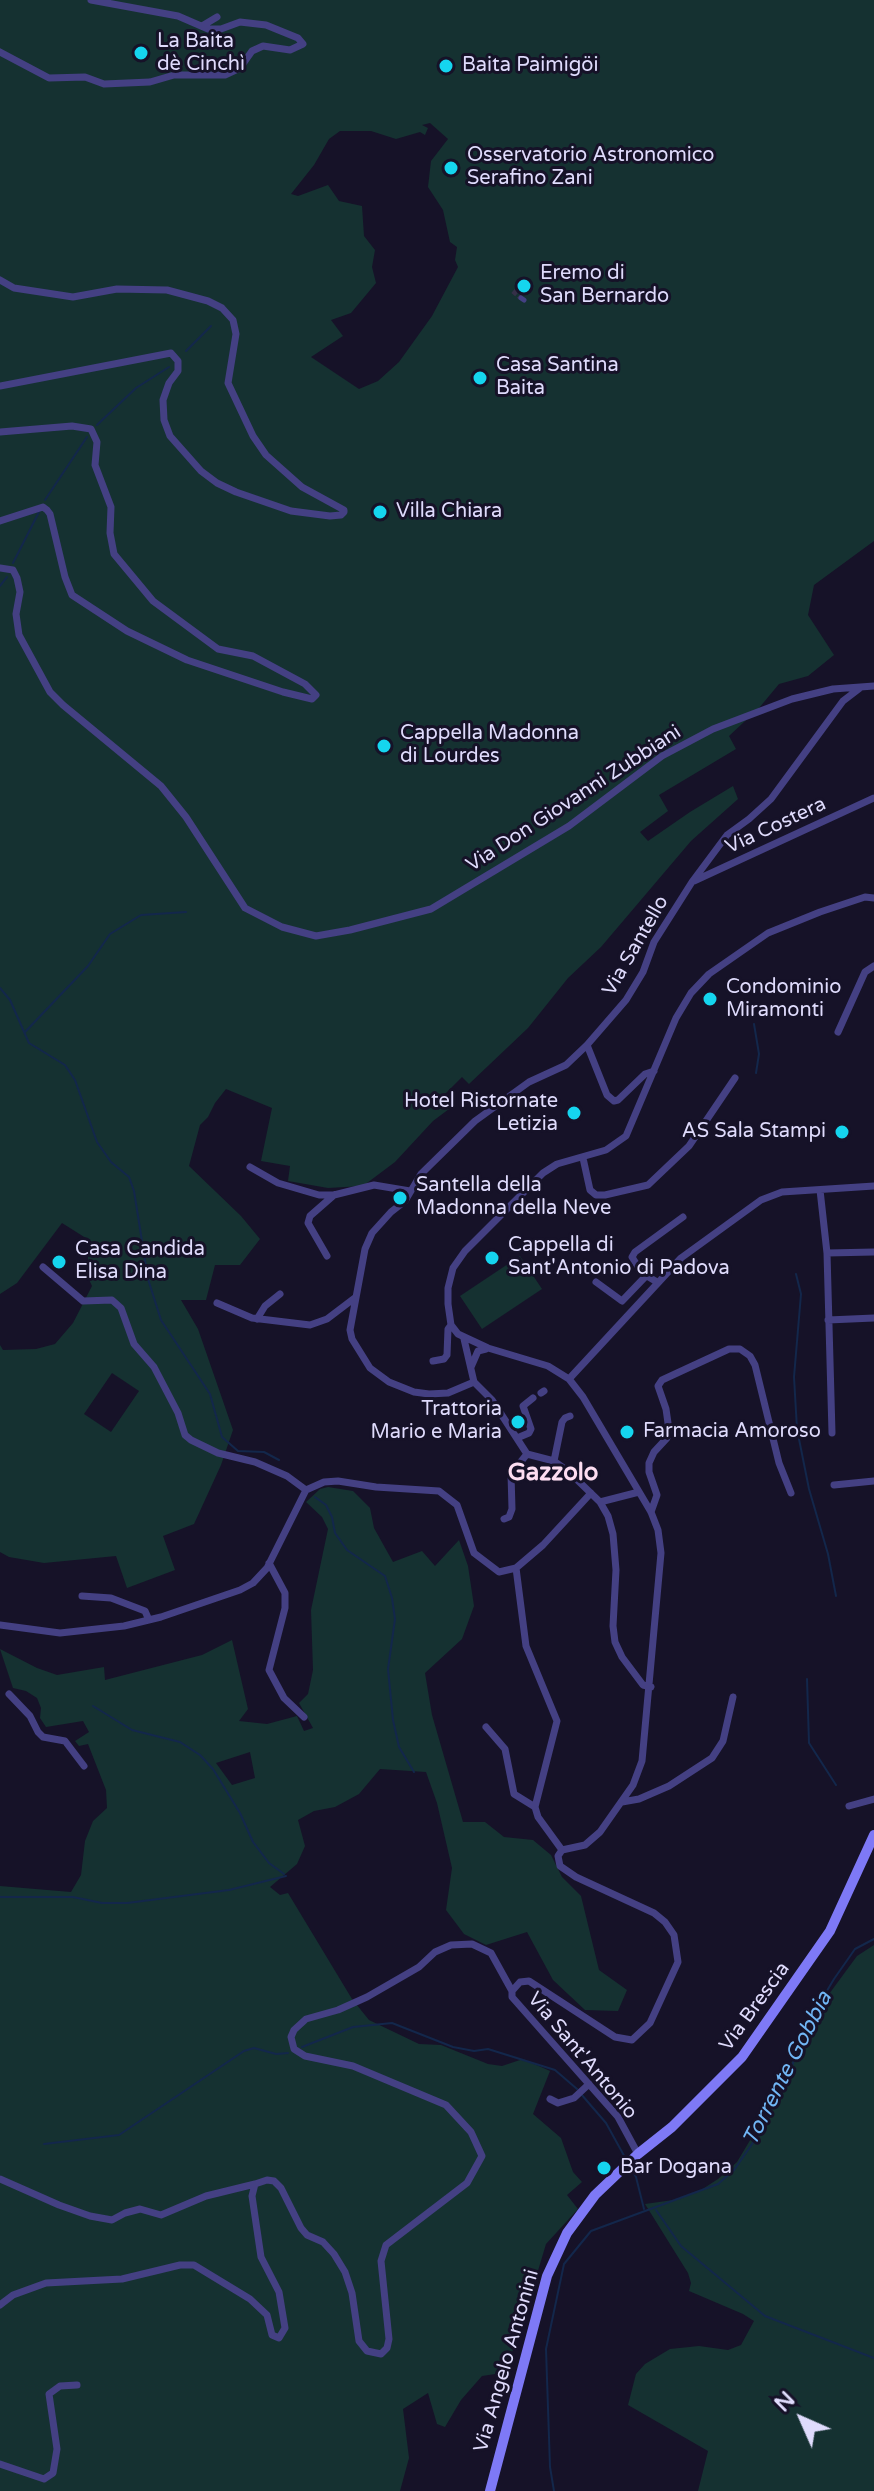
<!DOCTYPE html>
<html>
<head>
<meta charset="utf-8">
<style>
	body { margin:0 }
	#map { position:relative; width:874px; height:2491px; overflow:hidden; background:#161228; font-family:"Varela Round",sans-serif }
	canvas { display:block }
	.north { position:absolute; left:762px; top:2379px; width:80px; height:80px; -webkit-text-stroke:6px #161228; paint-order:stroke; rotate:315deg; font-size:22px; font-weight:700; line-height:32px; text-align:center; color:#dfdbfc }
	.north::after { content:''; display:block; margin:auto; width:28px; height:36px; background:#dfdbfc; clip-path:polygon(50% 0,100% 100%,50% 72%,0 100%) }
</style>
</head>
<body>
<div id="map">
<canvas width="874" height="2491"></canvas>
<div class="north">N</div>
</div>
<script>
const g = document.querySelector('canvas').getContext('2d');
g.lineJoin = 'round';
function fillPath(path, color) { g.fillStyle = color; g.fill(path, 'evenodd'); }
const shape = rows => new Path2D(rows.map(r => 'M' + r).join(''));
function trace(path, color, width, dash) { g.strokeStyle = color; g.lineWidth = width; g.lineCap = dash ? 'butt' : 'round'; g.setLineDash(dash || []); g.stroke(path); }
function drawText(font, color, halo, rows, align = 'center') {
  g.font = font + ' "Varela Round",sans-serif'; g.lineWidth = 6; g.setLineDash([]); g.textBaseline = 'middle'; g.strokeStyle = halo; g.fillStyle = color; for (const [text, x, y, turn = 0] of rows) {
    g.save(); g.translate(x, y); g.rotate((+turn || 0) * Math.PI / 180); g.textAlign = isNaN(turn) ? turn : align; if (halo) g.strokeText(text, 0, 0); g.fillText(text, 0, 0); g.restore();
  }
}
const green = shape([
	[0,0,874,0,874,541,814,585,808,615,834,655,808,676,779,684,759,708,729,736,736,749,659,795,668,811,640,832,648,841,690,812,733,786,738,799,691,841,601,947,568,978,528,1028,469,1084,462,1077,443,1096,449,1109,433,1121,395,1162,363,1186,328,1188,288,1181,290,1166,261,1161,272,1108,226,1089,215,1103,208,1117,200,1125,189,1166,241,1216,260,1239,240,1265,215,1265,206,1300,181,1300,198,1329,233,1430,221,1465,194,1524,163,1536,175,1570,127,1588,116,1556,44,1563,9,1557,0,1552,0,1345,3,1350,36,1349,55,1344,73,1323,92,1286,87,1275,89,1240,62,1223,17,1283,0,1294],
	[430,123,448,139,431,161,428,187,443,210,450,242,457,247,455,260,458,267,432,316,399,362,378,381,359,389,311,357,343,336,331,320,351,313,376,283,372,267,375,250,364,236,362,206,339,201,328,185,298,196,291,194,314,165,329,139,340,131,371,131,396,139,420,132,425,135,428,128,422,125],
	[112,1373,139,1391,111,1432,84,1414],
	[520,1256,542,1289,482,1329,460,1296],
	[328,1487,353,1491,370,1508,374,1528,393,1562,422,1551,435,1566,459,1540,468,1566,474,1606,462,1639,425,1673,432,1715,463,1822,485,1822,504,1837,533,1840,551,1855,562,1877,581,1896,599,1970,627,1990,618,2011,585,2010,553,1980,527,1932,486,1945,464,1934,446,1910,452,1868,437,1803,426,1772,380,1769,359,1794,335,1807,314,1811,298,1820,305,1846,297,1864,270,1887,280,1895,288,1893,352,1999,369,2020,419,2044,441,2045,488,2064,502,2066,523,2059,550,2071,533,2114,561,2138,573,2172,582,2182,567,2195,578,2209,546,2244,516,2344,502,2373,482,2376,461,2400,445,2427,437,2424,428,2393,403,2409,409,2458,400,2491,0,2491,0,1886,71,1892,81,1875,85,1841,93,1821,107,1808,106,1790,88,1744,79,1746,75,1741,89,1732,83,1721,46,1727,40,1718,41,1708,37,1698,26,1691,13,1688,0,1649,37,1668,57,1675,104,1667,105,1680,202,1655,232,1640,248,1709,239,1721,267,1724,297,1716,304,1731,313,1728,299,1703,308,1694,313,1670,311,1610,328,1529,322,1517,306,1502,320,1489],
	[250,1752,255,1778,232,1785,216,1763],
	[874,1945,874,2491,698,2491,708,2451,628,2405,636,2374,645,2364,670,2349,699,2346,728,2350,741,2345,754,2321,743,2314,689,2291,691,2283,688,2273,645,2204,673,2200,701,2190,718,2179,737,2162,761,2122,821,2005,857,1956]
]);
const stream = shape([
	[186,351,211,326],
	[97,425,136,388,169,367],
	[45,500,87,437],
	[13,563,39,512],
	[0,586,7,577],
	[0,988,10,1000,29,1043,65,1065,75,1080,97,1142,111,1162,129,1177,134,1191,148,1279,161,1320,210,1394,222,1437,238,1451,264,1452,279,1460],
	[754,1024,759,1054,756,1073],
	[25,1032,88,966,110,934,141,915,186,912],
	[796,1274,801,1294,794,1377,797,1429,809,1489,828,1554,836,1596],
	[315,1497,326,1505,332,1517,335,1533,347,1550,385,1576,392,1598,395,1619,388,1669,393,1720,399,1747,414,1772],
	[807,1679,809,1743,836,1785],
	[93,1706,132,1730,180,1742,200,1755,213,1769,240,1813,253,1842,269,1863,284,1874],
	[0,1897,73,1897,102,1903,127,1903,229,1890,286,1876],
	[302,2047,353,2027,392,2023,453,2047,474,2051,488,2049,555,2070,577,2089],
	[581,2094,606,2123,627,2161],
	[44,2144,119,2135,244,2051,254,2048,276,2054,288,2053],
	[630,2167,636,2177,644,2209],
	[656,2210,681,2246,765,2316,874,2358],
	[554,2491,550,2467,546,2349,564,2264,591,2231,718,2184,734,2170,759,2134,792,2066,806,2026,834,1979,855,1949,874,1939]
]);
const pedestrianTunnel = shape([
	[513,291,521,298]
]);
const pedestrian = shape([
	[521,298,524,300]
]);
const minor = shape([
	[202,26,217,17],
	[0,52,49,78,85,77,104,84,150,82,174,75,225,75,240,68,252,51,263,46,290,50,303,44,298,38,266,25,240,22,221,29,208,29,178,16,91,0],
	[0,280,14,288,73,297,117,289,167,290,208,301,222,308,233,320,236,334,228,383,253,436,266,455,302,487,344,510,344,512,341,515,330,516,291,511,236,492,217,483,201,471,170,436,164,420,163,400,169,383,178,371,178,361,171,353,0,386],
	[0,432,72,426,91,429,97,442,95,465,111,507,110,533,114,554,153,601,218,649,253,656,305,684,316,695,312,699,283,692,187,660,127,631,72,595,65,577,50,514,47,510,43,507,0,521],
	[0,568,13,570,17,578,20,592,16,614,19,635,50,692,63,705,161,786,186,817,245,908,282,927,316,936,350,930,431,909,569,826,662,756,713,729,792,699,833,689,874,686],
	[694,881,874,798],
	[838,1032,865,972,874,966],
	[587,1045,607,1095,614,1101,618,1100,645,1074,654,1071],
	[583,1158,590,1190,596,1195,605,1195,648,1185,689,1146,735,1078],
	[250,1167,278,1183,319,1195,334,1195,374,1185,410,1191],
	[820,1190,827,1253,832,1433],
	[827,1253,874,1252],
	[327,1256,308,1223,310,1216,334,1195],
	[43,1267,83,1301,112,1300,121,1308,134,1344,154,1367,178,1413,185,1435,191,1440,218,1453,255,1462,287,1476,306,1490],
	[596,1282,622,1301,646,1276],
	[657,1282,642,1273,632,1257,635,1252,683,1217],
	[217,1303,252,1318,310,1325,327,1319,356,1297],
	[257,1319,265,1306,280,1294],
	[828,1320,874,1318],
	[464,1339,474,1382,492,1400,527,1454],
	[433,1361,444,1359,447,1355,448,1329,451,1325],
	[471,1367,478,1351,486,1349],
	[569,1379,548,1366,488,1348,458,1334,451,1325,448,1304,448,1288,453,1268,465,1251,543,1173,557,1164,606,1150,626,1136,676,1018,691,993,709,974,768,933,820,912,865,897,874,898],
	[474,1382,448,1393,429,1394,414,1392,389,1382,370,1368,352,1339,350,1330,365,1249,372,1233,391,1212,405,1201,421,1174,475,1121,529,1082,566,1065,587,1045,626,1000,643,972,654,942,692,882,727,835,749,819,771,799,843,701,860,688],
	[541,1393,544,1391],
	[517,1438,529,1433,531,1429,523,1406,533,1398],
	[527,1454,554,1461,568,1471,600,1502,608,1516,613,1534,616,1570,613,1626,615,1642,622,1657,643,1685,651,1687],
	[554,1461,562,1422,565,1418,570,1416],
	[834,1485,874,1481],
	[600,1502,639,1492],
	[651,1512,657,1495,649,1472,649,1463,654,1452,667,1438,669,1430,666,1409,658,1386,662,1380,729,1349,740,1349,750,1356,755,1365,779,1463,791,1493],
	[504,1519,509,1517,512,1509,511,1474,527,1454],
	[269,1563,285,1593,285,1608,269,1670,284,1698,304,1717],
	[516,1568,526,1646,557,1721,535,1807,538,1817,562,1850],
	[82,1596,111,1598,145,1611,149,1620],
	[0,1625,60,1633,124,1626,161,1617,240,1590,253,1583,267,1568,306,1490,324,1482,338,1481,376,1487,439,1491,457,1505,474,1553,499,1572,516,1568,543,1545,591,1493],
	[9,1694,30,1716,38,1732,43,1737,65,1741,84,1766],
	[486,1727,505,1749,514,1794,535,1807],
	[622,1802,639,1799,669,1786,712,1758,723,1741,733,1697],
	[849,1806,874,1799],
	[550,2099,558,2103,574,2098,589,2084],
	[638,2154,618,2117,512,1997,512,1991,520,1982,529,1981,615,2037,632,2040,650,2023,678,1962,674,1935,665,1922,654,1913,576,1877,560,1866,558,1856,562,1850,585,1845,600,1832,633,1785,642,1761,661,1553,658,1530,651,1512,583,1397,569,1379,681,1258,761,1200,782,1192,874,1186],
	[0,2179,59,2205,90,2216,112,2220,125,2213,140,2209,161,2215,206,2196,255,2184],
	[0,2305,13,2295,46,2283,122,2279,180,2265,194,2265,250,2299,267,2315,272,2335,279,2338,285,2328,279,2292,261,2257,252,2196,255,2184,267,2180,274,2181,281,2188,301,2228,307,2235,323,2242,334,2254,345,2272,352,2293,359,2341,367,2351,381,2354,387,2348,389,2339,381,2261,386,2245,467,2183,482,2156,471,2132,446,2105,353,2066,305,2056,294,2049,291,2037,294,2030,306,2019,338,2010,367,1997,419,1967,435,1952,451,1945,472,1944,491,1953,512,1991],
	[0,2464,44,2479,53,2473,57,2449,49,2394,60,2386,77,2385]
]);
const secondary = shape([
	[490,2491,547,2276,567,2233,595,2195,638,2154,672,2127,742,2057,830,1931,874,1835]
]);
const markers = [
	[141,53,8,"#15d5ef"],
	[446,66,8,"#15d5ef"],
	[451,168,8,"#15d5ef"],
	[524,286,8,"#15d5ef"],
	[480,378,8,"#15d5ef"],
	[380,512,8,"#15d5ef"],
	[384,746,8,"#15d5ef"],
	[710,999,8,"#15d5ef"],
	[574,1113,8,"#15d5ef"],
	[842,1132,8,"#15d5ef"],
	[400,1198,8,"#15d5ef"],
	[492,1258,8,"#15d5ef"],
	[59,1262,8,"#15d5ef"],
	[518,1422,8,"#15d5ef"],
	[627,1432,8,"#15d5ef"],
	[604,2168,8,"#15d5ef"]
];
const poiNames = [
	["La Baita",157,42],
	["dè Cinchì",157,65],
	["Baita Paimigöi",462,66],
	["Osservatorio Astronomico",467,156],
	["Serafino Zani",467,179],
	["Eremo di",540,274],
	["San Bernardo",540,297],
	["Casa Santina",496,366],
	["Baita",496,389],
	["Villa Chiara",396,512],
	["Cappella Madonna",400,734],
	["di Lourdes",400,757],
	["Condominio",726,988],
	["Miramonti",726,1011],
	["Hotel Ristornate",558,1102,"right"],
	["Letizia",558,1125,"right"],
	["AS Sala Stampi",826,1132,"right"],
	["Santella della",416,1186],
	["Madonna della Neve",416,1209],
	["Cappella di",508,1246],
	["Sant'Antonio di Padova",508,1269],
	["Casa Candida",75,1250],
	["Elisa Dina",75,1273],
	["Trattoria",502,1410,"right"],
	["Mario e Maria",502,1433,"right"],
	["Farmacia Amoroso",643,1432],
	["Bar Dogana",620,2168]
];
const streetNames = [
	["Via Don Giovanni Zubbiani",574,799,-33],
	["Via Costera",776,826,-25],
	["Via Santello",636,946,-60],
	["Via Brescia",755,2007,-54],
	["Via Sant'Antonio",582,2056,50],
	["Via Angelo Antonini",507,2361,-74]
];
const waterNames = [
	["Torrente Gobbia",788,2069,-63]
];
const quarterNames = [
	["Gazzolo",553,1474]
];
fillPath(green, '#153131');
trace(stream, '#13274b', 2);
trace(pedestrianTunnel, '#343048', 5, [5, 2.5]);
trace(pedestrian, '#444083', 5);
trace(minor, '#444083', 7);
trace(secondary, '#7e79f6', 10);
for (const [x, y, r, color] of markers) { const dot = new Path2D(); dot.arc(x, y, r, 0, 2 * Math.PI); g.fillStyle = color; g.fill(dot); trace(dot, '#161228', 3); }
drawText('20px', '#dfdbfc', '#161228', poiNames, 'left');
drawText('20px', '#dfdbfc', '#161228', streetNames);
drawText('italic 22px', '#71b6f5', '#161228', waterNames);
drawText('bold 24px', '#fdddf1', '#161228', quarterNames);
</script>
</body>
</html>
